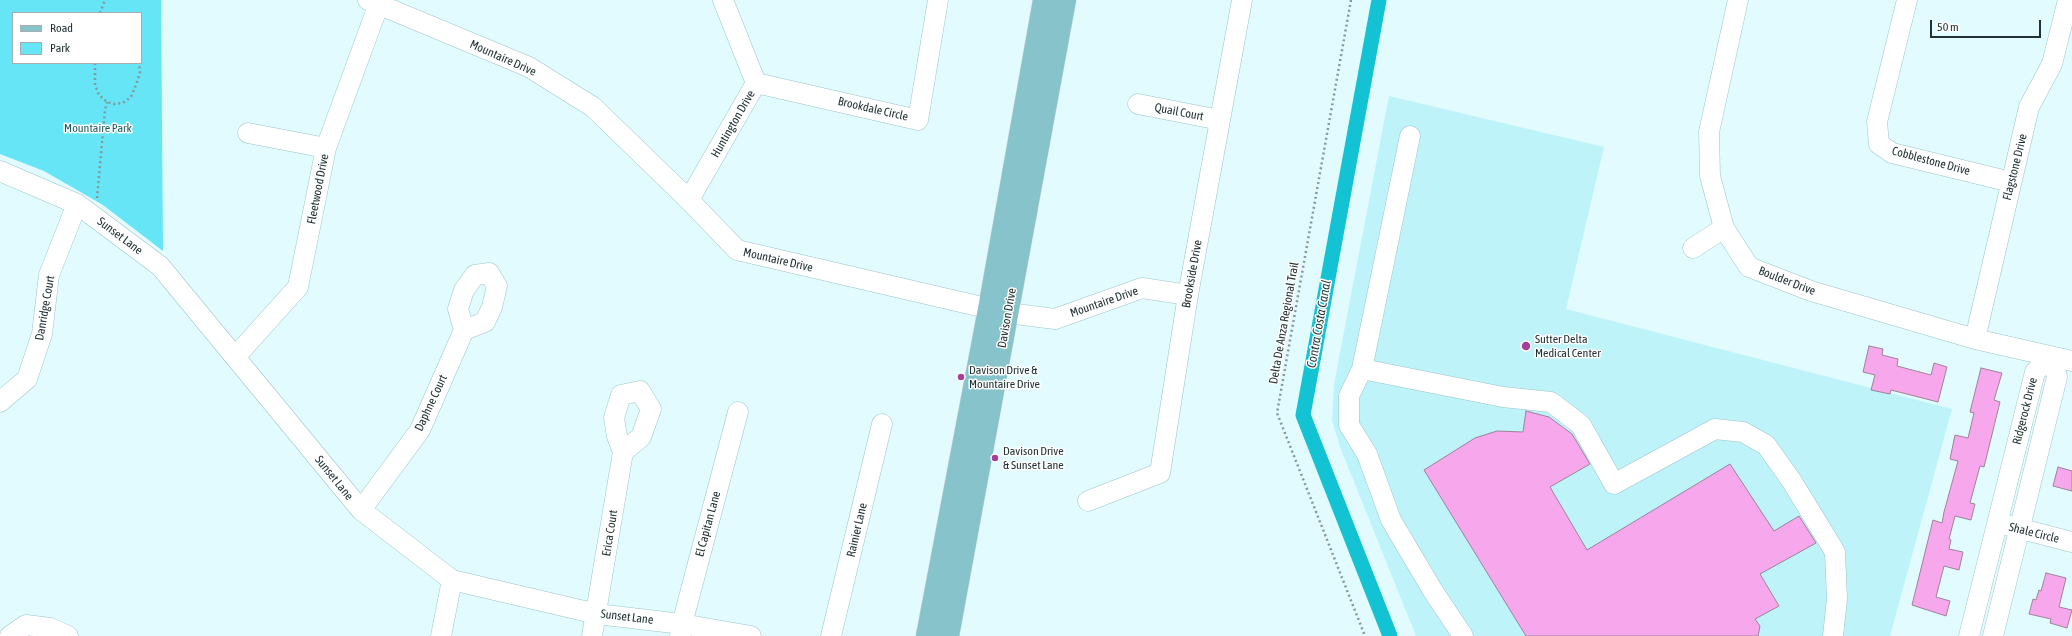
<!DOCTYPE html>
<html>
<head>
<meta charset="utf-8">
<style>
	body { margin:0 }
	#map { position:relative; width:2072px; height:636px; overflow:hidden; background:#e2fbfe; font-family:"Asap Condensed",sans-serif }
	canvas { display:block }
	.legend { position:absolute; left:12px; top:12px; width:130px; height:52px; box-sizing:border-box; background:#fff; border:1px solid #a7adae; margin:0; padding:5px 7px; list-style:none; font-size:12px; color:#223234 }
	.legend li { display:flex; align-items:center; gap:8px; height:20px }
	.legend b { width:20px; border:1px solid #a7adae }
	.scale { position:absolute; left:1930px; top:20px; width:111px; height:18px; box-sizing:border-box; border:2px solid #223234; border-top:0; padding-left:5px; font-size:12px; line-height:14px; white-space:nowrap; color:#223234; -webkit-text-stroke:3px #fff; paint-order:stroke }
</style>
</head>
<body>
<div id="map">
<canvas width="2072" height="636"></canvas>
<ul class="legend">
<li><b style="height:5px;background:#86c3ca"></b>Road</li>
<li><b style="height:11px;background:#65e5f5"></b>Park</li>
</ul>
<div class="scale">50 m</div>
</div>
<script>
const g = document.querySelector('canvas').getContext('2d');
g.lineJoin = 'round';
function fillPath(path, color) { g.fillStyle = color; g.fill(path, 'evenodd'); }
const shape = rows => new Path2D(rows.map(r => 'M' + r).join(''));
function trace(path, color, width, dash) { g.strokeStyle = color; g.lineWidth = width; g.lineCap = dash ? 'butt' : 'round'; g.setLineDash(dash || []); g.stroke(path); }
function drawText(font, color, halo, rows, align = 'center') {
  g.font = font + ' "Asap Condensed",sans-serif'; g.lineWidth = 3; g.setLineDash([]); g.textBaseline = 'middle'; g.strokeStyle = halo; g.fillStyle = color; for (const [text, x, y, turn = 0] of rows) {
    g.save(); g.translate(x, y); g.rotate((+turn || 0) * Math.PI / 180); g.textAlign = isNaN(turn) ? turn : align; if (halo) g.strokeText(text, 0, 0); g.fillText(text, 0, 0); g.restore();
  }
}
const built = shape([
	[1389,96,1604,147,1566,309,1952,409,1890,636,1416,636,1340,447,1332,420,1334,384]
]);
const green = shape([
	[0,0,161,0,163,251,103,205,44,171,0,154],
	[13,13,141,13,141,63,13,63]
]);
const canal = shape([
	[1379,0,1303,415,1390,636]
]);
const building = shape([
	[1869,346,1883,349,1882,355,1898,359,1897,366,1931,375,1934,363,1947,367,1938,402,1891,390,1890,394,1871,390,1875,375,1863,372,1869,346],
	[1981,368,2002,373,1994,400,2000,402,1984,467,1980,466,1970,503,1975,504,1971,520,1955,516,1949,539,1951,540,1949,549,1963,552,1959,570,1944,566,1936,597,1950,601,1946,616,1912,605,1933,520,1942,523,1944,512,1958,461,1950,459,1955,435,1968,438,1974,413,1970,412,1981,368],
	[1526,411,1549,417,1572,434,1590,464,1550,487,1587,550,1730,464,1774,531,1799,516,1816,543,1760,574,1779,606,1755,619,1760,626,1758,636,1526,636,1424,470,1475,438,1497,431,1523,432,1526,411],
	[2058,467,2072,471,2072,491,2053,486,2058,467],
	[2046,573,2066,578,2059,607,2072,610,2067,628,2050,623,2051,619,2029,614,2033,599,2036,600,2039,590,2041,591,2046,573]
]);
const path = shape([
	[1351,0,1277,413,1365,636],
	[100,13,105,0],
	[95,63,95,85,99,95,107,102,114,104,123,103,131,97,136,85,140,72,139,63],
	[97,198,105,110,107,102]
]);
const minor = shape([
	[368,0,529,67,593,107,689,200,737,250,1008,313,1055,319,1142,288,1188,295],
	[1738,0,1709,132,1710,176,1724,228,1749,267,1811,291,1975,339,2072,361],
	[1907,0,1877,122,1879,144,1892,153,2011,182],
	[756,83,918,120,938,0],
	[1138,104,1220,120],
	[248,133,326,148],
	[1410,136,1362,369,1349,396,1349,425,1367,454,1391,520,1433,591,1463,636],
	[0,171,77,204,160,266,361,510,452,580,597,614,682,624,751,636],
	[689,200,756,83,723,0],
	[1693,248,1724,228],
	[1975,339,2029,107,2052,64,2068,0],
	[236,356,298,287,326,148,378,6],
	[1362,369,1503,397,1551,402,1581,425,1614,484,1715,429,1743,432,1766,445,1791,480,1835,552,1837,599,1833,636],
	[0,402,27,379,42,334,49,275,77,204],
	[1088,501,1160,473,1188,295,1242,0],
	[361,510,420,430,464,330,458,309,464,290,475,275,489,273,497,286,492,307,485,322,464,330],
	[2006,525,2072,542],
	[10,636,26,625,50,628,68,636],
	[441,636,452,580],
	[592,636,623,452,617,436,614,418,621,395,640,391,651,409,641,437,623,452],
	[680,636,682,624,738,412],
	[831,636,882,424],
	[1969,636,2035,372,2051,356,2057,377,1993,636]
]);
const major = shape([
	[927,636,989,309,1044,0],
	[948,636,1065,0]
]);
const markers = [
	[1526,346,5,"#a83d9e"],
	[961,377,4,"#a83d9e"],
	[995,458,4,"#a83d9e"]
];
const streetNames = [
	["Mountaire Drive",503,58,24],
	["Brookdale Circle",873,109,13],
	["Quail Court",1179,112,11],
	["Huntington Drive",733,124,-60],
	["Cobblestone Drive",1931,161,15],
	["Flagstone Drive",2015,167,-76],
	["Fleetwood Drive",318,189,-79],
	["Sunset Lane",120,236,37],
	["Mountaire Drive",778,260,13],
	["Brookside Drive",1192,274,-80],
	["Boulder Drive",1787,281,21],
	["Mountaire Drive",1104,302,-19],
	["Danridge Court",45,308,-80],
	["Davison Drive",1007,318,-80],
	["Delta De Anza Regional Trail",1284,323,-80],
	["Daphne Court",431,403,-65],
	["Ridgerock Drive",2025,411,-76],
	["Sunset Lane",334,478,51],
	["El Capitan Lane",708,524,-75],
	["Rainier Lane",857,530,-77],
	["Erica Court",610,533,-81],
	["Shale Circle",2034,533,14],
	["Sunset Lane",627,617,7]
];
const parkNames = [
	["Mountaire Park",98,128]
];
const poiNames = [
	["Sutter Delta",1535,339],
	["Medical Center",1535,353],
	["Davison Drive &",969,370],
	["Mountaire Drive",969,384],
	["Davison Drive",1003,451],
	["& Sunset Lane",1003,465]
];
const waterNames = [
	["Contra Costa Canal",1319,324,-80]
];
fillPath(built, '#bff3fa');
fillPath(green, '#65e5f5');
trace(canal, '#13c3d4', 15);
fillPath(building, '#f7a8ec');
trace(building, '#9d8398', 1);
trace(minor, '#9bc4c9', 21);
trace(major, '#d7dada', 23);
trace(path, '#84999b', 2.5, [2, 3]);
trace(minor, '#fff', 20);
trace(major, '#86c3ca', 22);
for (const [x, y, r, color] of markers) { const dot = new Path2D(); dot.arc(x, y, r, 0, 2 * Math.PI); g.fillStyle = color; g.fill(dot); trace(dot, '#fff', 1.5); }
drawText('12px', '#223234', '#fff', streetNames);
drawText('12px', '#1e5b63', '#fff', parkNames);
drawText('12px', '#223234', '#fff', poiNames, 'left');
drawText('italic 13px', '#1e373a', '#fff', waterNames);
</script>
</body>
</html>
